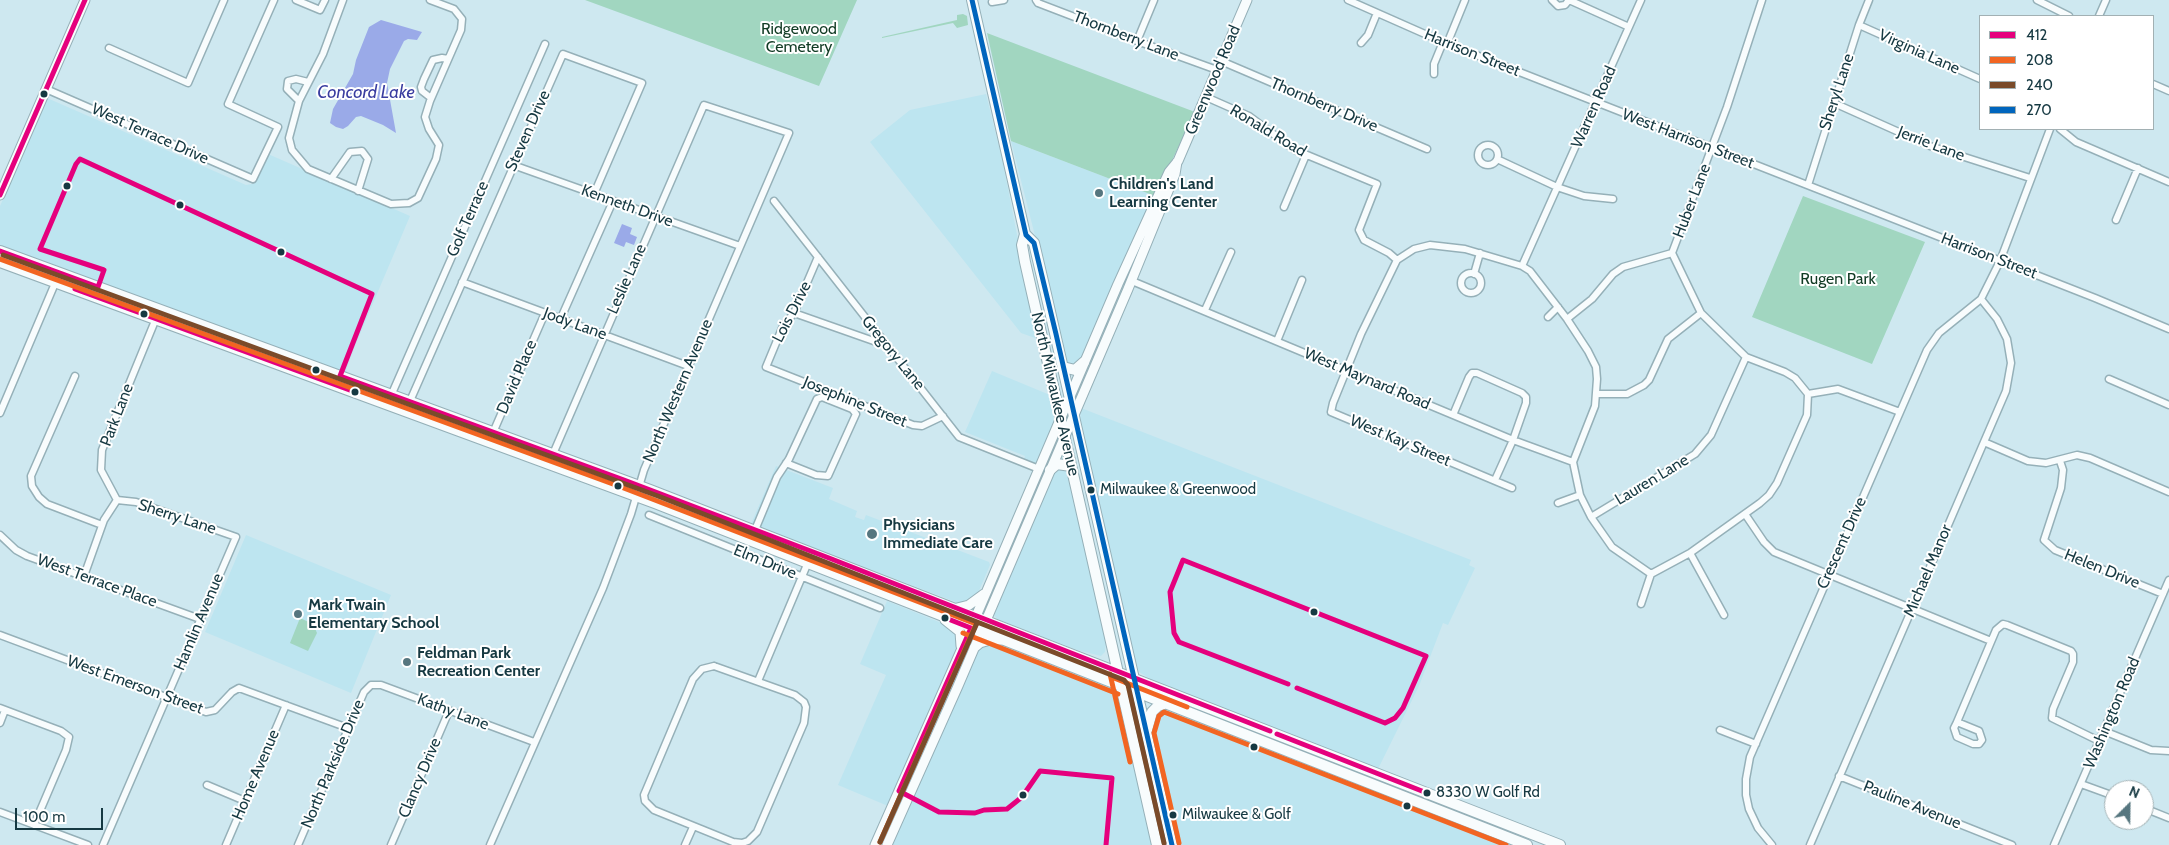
<!DOCTYPE html>
<html>
<head>
<meta charset="utf-8">
<style>
	body { margin:0 }
	#map { position:relative; width:2169px; height:845px; overflow:hidden; background:#cee8f0; font-family:Cabin,sans-serif }
	canvas { display:block }
	.legend { position:absolute; left:1979px; top:15px; width:175px; height:115px; box-sizing:border-box; background:#fff; border:1px solid #a2b0b3; margin:0; padding:6px 9px; list-style:none; font-size:15px; color:#163942 }
	.legend li { display:flex; align-items:center; gap:10px; height:25px }
	.legend b { width:25px; border:1px solid #a2b0b3 }
	.north { position:absolute; left:2104px; top:780px; width:50px; height:50px; box-sizing:border-box; background:#fff; border:1px solid #a2b0b3; border-radius:50%; rotate:23deg; font-size:14px; font-weight:700; line-height:20px; text-align:center; color:#163942 }
	.north::after { content:''; display:block; margin:auto; width:18px; height:22px; background:#56767f; clip-path:polygon(50% 0,100% 100%,50% 72%,0 100%) }
	.scale { position:absolute; left:15px; top:808px; width:88px; height:22px; box-sizing:border-box; border:2px solid #163942; border-top:0; padding-left:6px; font-size:15px; line-height:18px; white-space:nowrap; color:#163942; -webkit-text-stroke:4px #fff; paint-order:stroke }
</style>
</head>
<body>
<div id="map">
<canvas width="2169" height="845"></canvas>
<ul class="legend">
<li><b style="height:6px;background:#e5007d"></b>412</li>
<li><b style="height:6px;background:#f26522"></b>208</li>
<li><b style="height:6px;background:#7a4b2a"></b>240</li>
<li><b style="height:6px;background:#0065bd"></b>270</li>
</ul>
<div class="north">N</div>
<div class="scale">100 m</div>
</div>
<script>
const g = document.querySelector('canvas').getContext('2d');
g.lineJoin = 'round';
function fillPath(path, color) { g.fillStyle = color; g.fill(path, 'evenodd'); }
const shape = rows => new Path2D(rows.map(r => 'M' + r).join(''));
function trace(path, color, width, dash) { g.strokeStyle = color; g.lineWidth = width; g.lineCap = dash ? 'butt' : 'round'; g.setLineDash(dash || []); g.stroke(path); }
function drawText(font, color, halo, rows, align = 'center') {
  g.font = font + ' Cabin,sans-serif'; g.lineWidth = 4; g.setLineDash([]); g.textBaseline = 'middle'; g.strokeStyle = halo; g.fillStyle = color; for (const [text, x, y, turn = 0] of rows) {
    g.save(); g.translate(x, y); g.rotate((+turn || 0) * Math.PI / 180); g.textAlign = isNaN(turn) ? turn : align; if (halo) g.strokeText(text, 0, 0); g.fillText(text, 0, 0); g.restore();
  }
}
const built = shape([
	[986,94,1003,163,1037,337,1035,338,1021,333,870,142,910,110],
	[47,98,246,185,252,184,256,181,268,154,410,216,357,341,346,370,349,375,0,247,0,206],
	[1011,141,1155,196,1081,362,1076,366,1068,364,1066,358],
	[992,371,1050,395,1054,414,1053,424,1036,463,1024,459,1025,456,965,432],
	[1081,408,1471,560,1469,565,1475,568,1448,625,1443,623,1419,686,1378,769,1152,680,1139,672,1131,645,1080,421],
	[776,466,833,488,829,499,857,511,855,517,864,520,866,515,989,562,990,565,976,598,961,604,751,524],
	[1063,468,1067,472,1072,493,1106,641,1105,652,1101,656,1077,650,997,619,993,614,1055,470],
	[246,535,391,595,351,693,205,632],
	[887,601,954,628,959,646,888,806,838,785,886,675,860,664],
	[995,643,1106,686,1116,693,1119,699,1152,845,891,845,977,650,982,645],
	[1159,710,1169,711,1514,845,1177,845,1153,724,1154,713]
]);
const green = shape([
	[585,0,857,0,819,86],
	[963,14,967,16,968,25,957,28,953,23,882,38,882,37,957,20,957,15],
	[987,33,1195,112,1155,196,1011,141],
	[1803,196,1925,242,1872,364,1752,317],
	[300,618,313,624,317,633,308,651,290,643]
]);
const water = shape([
	[381,20,422,32,417,40,408,39,404,41,390,69,387,83,396,133,383,125,361,116,356,117,348,126,343,129,336,127,330,123,333,109,353,74,356,60,369,27],
	[622,224,632,228,630,234,637,237,634,245,626,242,624,247,614,243]
]);
const street = shape([
	[296,0,320,10,325,0],
	[343,0,323,54,299,101,289,138,292,150,308,169,391,204,409,203,418,198,436,159,439,145,429,129,425,117,430,101,461,30,462,19,454,9,430,0],
	[1036,0,1038,3,1137,41,1217,70],
	[1348,0,1443,42,2095,298,2169,329],
	[1552,0,1558,6,1565,5,1569,0],
	[1569,0,1629,27],
	[2037,0,2069,16],
	[992,2,1004,0],
	[2099,16,2106,0],
	[1859,25,1980,79],
	[1137,41,1154,0],
	[1361,43,1368,35,1377,13],
	[1447,44,1465,0],
	[109,48,188,83,224,0],
	[1221,61,1427,149],
	[1434,74,1434,64,1443,42],
	[2153,84,2169,91],
	[46,89,253,179,278,127,228,104,274,0],
	[1206,97,1249,116,1295,150,1377,184,1359,230,1364,240,1389,253,1397,260],
	[431,98,422,91,421,87,424,79,433,60,442,58,448,59],
	[299,101,287,89,288,81,296,79,308,82],
	[1834,103,1930,146,2030,178],
	[2060,129,2076,142,2169,182],
	'1478 155a10 10 0 1 1 20 0a10 10 0 1 1-20 0Z',
	[1497,159,1557,187,1584,196,1613,199],
	[513,165,740,246],
	[331,179,350,152,362,151,368,159,358,191],
	[1808,185,1859,25,1869,0],
	[774,201,959,437,1039,469],
	[1284,207,1306,155],
	[2116,220,2138,168],
	[818,257,794,313,783,326,766,367,913,425,922,426,943,416],
	[1522,266,1641,0],
	'1461 283a10 10 0 1 1 20 0a10 10 0 1 1-20 0Z',
	[1474,274,1480,253],
	[1132,281,1513,440,1573,462],
	[462,282,688,366],
	[1205,310,1231,252],
	[794,313,885,345],
	[1548,317,1558,307],
	[561,318,613,201],
	[1567,319,1592,299,1613,274,1623,267,1672,253],
	[1277,341,1302,280],
	[75,376,31,476,32,486,39,497,47,504,102,525],
	[2109,379,2169,405],
	[1597,394,1627,394,1644,385,1649,380,1668,339,1701,313],
	[1808,394,1838,389,1900,412],
	[390,398,545,44],
	[410,401,563,54,642,83,594,194],
	[0,413,56,281],
	[1453,415,1469,377,1472,373,1477,373,1522,393,1526,397,1526,403,1513,440,1495,480],
	[492,435,545,313],
	[1984,442,2028,461,2046,463,2077,455,2090,458,2169,492],
	[2060,461,2063,470,2061,488,2044,540,2055,550,2163,594],
	[1573,462,1580,495,1591,517,1612,547,1651,574],
	[1512,488,1331,412,1333,403,1361,334,1397,260,1414,249,1430,245,1465,249,1522,266,1530,271,1567,319,1588,351,1596,367,1597,379,1595,406,1573,462],
	[117,500,101,470,102,450,157,316],
	[1558,503,1580,495],
	[1745,514,1764,542,1774,552,1991,641],
	[649,515,880,608],
	[1591,517,1695,454,1711,435,1746,357],
	[755,530,777,477,789,459,817,399,822,397,852,409,856,414,828,476,816,475,786,463],
	[0,535,16,550,27,556,200,619],
	[1690,553,1724,615],
	[84,576,104,520,117,500],
	[1641,604,1651,574,1690,553,1760,503,1769,495,1777,483,1807,415,1808,394,1795,378,1785,372,1746,357,1701,313,1672,253,1727,107,1762,0],
	[0,635,206,712,215,710,232,692,239,688,348,728],
	[714,666,795,695,804,702,806,707,804,723,757,832,748,841,742,843,733,842,654,810,645,801,644,795,693,679,702,669,714,666],
	[758,681,809,560],
	[0,708,61,731,69,737,66,750,34,825],
	[1957,722,1954,728,1957,737,1973,744,1979,744,1982,740,1979,731,1957,722,1996,630,2003,624,2007,625,2071,651,2073,654,2073,662,2053,709,2052,718,2099,741],
	[0,723,5,710],
	[1720,730,1756,744],
	[2104,731,2151,750,2169,751],
	[1839,776,2012,845],
	[2081,784,2114,796],
	[207,785,245,801],
	[2144,808,2169,818],
	[0,812,88,845],
	[103,845,236,537,136,502,117,500],
	[226,845,286,705],
	[298,845,364,692,371,685,381,685,534,742],
	[391,845,449,711],
	[490,845,603,588,631,514,644,470,789,133,704,105,553,454],
	[685,845,693,827],
	[1772,845,1758,828,1749,809,1746,795,1746,779,1750,757,1927,350,1939,333,1981,299,2000,261,2050,129],
	[1810,845,2006,391,2011,363,2007,339,1997,319,1981,299],
	[2054,845,2169,580]
]);
const secondary = shape([
	[0,195,85,0],
	[957,608,969,605,984,594],
	[945,620,960,632,961,646],
	[974,648,980,643,990,640,1001,640],
	[875,845,971,628,1118,284,1169,172,1178,161,1247,0],
	[887,845,958,686,1128,289,1175,174,1177,162]
]);
const primary = shape([
	[972,0,1025,234,1022,245,1025,262,1157,845],
	[1026,235,1034,243,1046,294,1172,845],
	[0,251,650,490,1560,845],
	[0,262,655,503,1527,845],
	[1063,367,1075,370,1084,362],
	[1050,470,1057,464,1071,466],
	[1147,730,1152,712,1158,706,1164,704]
]);
const bus1 = shape([
	[0,195,85,0],
	[0,251,98,287,104,270,40,249,76,164,80,159,372,294,340,376,624,480,829,558,1270,731],
	[75,289,355,392],
	[943,617,971,628,899,791,939,812,975,813,984,810,1007,809,1022,797,1040,771,1112,778,1106,845],
	[1288,684,1179,642,1174,633,1170,592,1183,560,1426,656,1403,708,1395,718,1385,723,1297,688],
	[1277,734,1427,793]
]);
const bus2 = shape([
	[0,259,621,487,976,624,880,842],
	[963,633,1118,694],
	[1110,674,1130,762],
	[1114,678,1187,707],
	[1179,843,1154,733,1159,716,1164,712,1506,845]
]);
const bus3 = shape([
	[3,255,658,496,1124,680,1128,685,1164,843],
	[880,842,977,623]
]);
const bus4 = shape([
	[972,0,1026,235,1034,243,1056,334,1172,845]
]);
const markers = [
	[44,94,4.5,"#163942"],
	[67,186,4.5,"#163942"],
	[1099,193,5,"#56767f"],
	[180,205,4.5,"#163942"],
	[281,252,4.5,"#163942"],
	[144,314,4.5,"#163942"],
	[316,370,4.5,"#163942"],
	[355,392,4.5,"#163942"],
	[618,486,4.5,"#163942"],
	[1091,490,4.5,"#163942"],
	[872,534,6,"#56767f"],
	[1314,612,4.5,"#163942"],
	[298,614,5,"#56767f"],
	[945,618,4.5,"#163942"],
	[407,662,5,"#56767f"],
	[1254,747,4.5,"#163942"],
	[1427,793,4.5,"#163942"],
	[1023,795,4.5,"#163942"],
	[1407,806,4.5,"#163942"],
	[1173,815,4.5,"#163942"]
];
const busNames = [
	["Milwaukee & Greenwood",1100,490],
	["8330 W Golf Rd",1436,793],
	["Milwaukee & Golf",1182,815]
];
const parkNames = [
	["Ridgewood",799,29],
	["Cemetery",799,47],
	["Rugen Park",1838,279]
];
const streetNames = [
	["Thornberry Lane",1126,36,21],
	["Virginia Lane",1919,52,24],
	["Harrison Street",1472,53,22],
	["Greenwood Road",1213,80,-67],
	["Sheryl Lane",1837,92,-72],
	["Thornberry Drive",1324,105,23],
	["Warren Road",1594,107,-66],
	["Steven Drive",528,131,-66],
	["Ronald Road",1268,131,31],
	["West Terrace Drive",150,134,24],
	["West Harrison Street",1688,139,21],
	["Jerrie Lane",1931,144,21],
	["Huber Lane",1692,201,-69],
	["Kenneth Drive",627,206,20],
	["Golf Terrace",468,219,-66],
	["Harrison Street",1989,256,21],
	["Leslie Lane",627,279,-66],
	["Lois Drive",792,312,-63],
	["Jody Lane",575,324,20],
	["Gregory Lane",893,353,51],
	["David Place",517,377,-67],
	["West Maynard Road",1367,379,23],
	["North Western Avenue",678,391,-67],
	["North Milwaukee Avenue",1055,394,77],
	["Josephine Street",855,402,22],
	["Park Lane",117,415,-69],
	["West Kay Street",1400,441,23],
	["Lauren Lane",1652,480,-31],
	["Sherry Lane",177,517,18],
	["Crescent Drive",1842,543,-66],
	["Elm Drive",765,562,22],
	["Helen Drive",2102,569,22],
	["Michael Manor",1928,571,-67],
	["West Terrace Place",97,581,20],
	["Hamlin Avenue",199,622,-67],
	["West Emerson Street",135,685,20],
	["Kathy Lane",453,712,21],
	["Washington Road",2112,713,-67],
	["North Parkside Drive",333,764,-67],
	["Home Avenue",256,775,-67],
	["Clancy Drive",420,778,-67],
	["Pauline Avenue",1912,805,22]
];
const poiNames = [
	["Children's Land",1109,184],
	["Learning Center",1109,202],
	["Physicians",883,525],
	["Immediate Care",883,543],
	["Mark Twain",308,605],
	["Elementary School",308,623],
	["Feldman Park",417,653],
	["Recreation Center",417,671]
];
const waterNames = [
	["Concord Lake",366,93]
];
fillPath(built, '#bde5f0');
fillPath(green, '#a1d6c0');
fillPath(water, '#9aaae8');
trace(street, '#95b0b8', 9);
trace(secondary, '#95b0b8', 11);
trace(primary, '#95b0b8', 12);
trace(street, '#f8fcfd', 6);
trace(secondary, '#f8fcfd', 9);
trace(primary, '#f8fcfd', 10);
trace(bus1, '#e5007d', 5);
trace(bus2, '#f26522', 5);
trace(bus3, '#7a4b2a', 5);
trace(bus4, '#0065bd', 5);
for (const [x, y, r, color] of markers) { const dot = new Path2D(); dot.arc(x, y, r, 0, 2 * Math.PI); g.fillStyle = color; g.fill(dot); trace(dot, '#fff', 2); }
drawText('15px', '#163942', '#fff', busNames, 'left');
drawText('16px', '#113b24', '#fff', parkNames);
drawText('16px', '#163942', '#fff', streetNames);
drawText('bold 16px', '#163942', '#fff', poiNames, 'left');
drawText('italic 18px', '#3a3da0', '#fff', waterNames);
</script>
</body>
</html>
